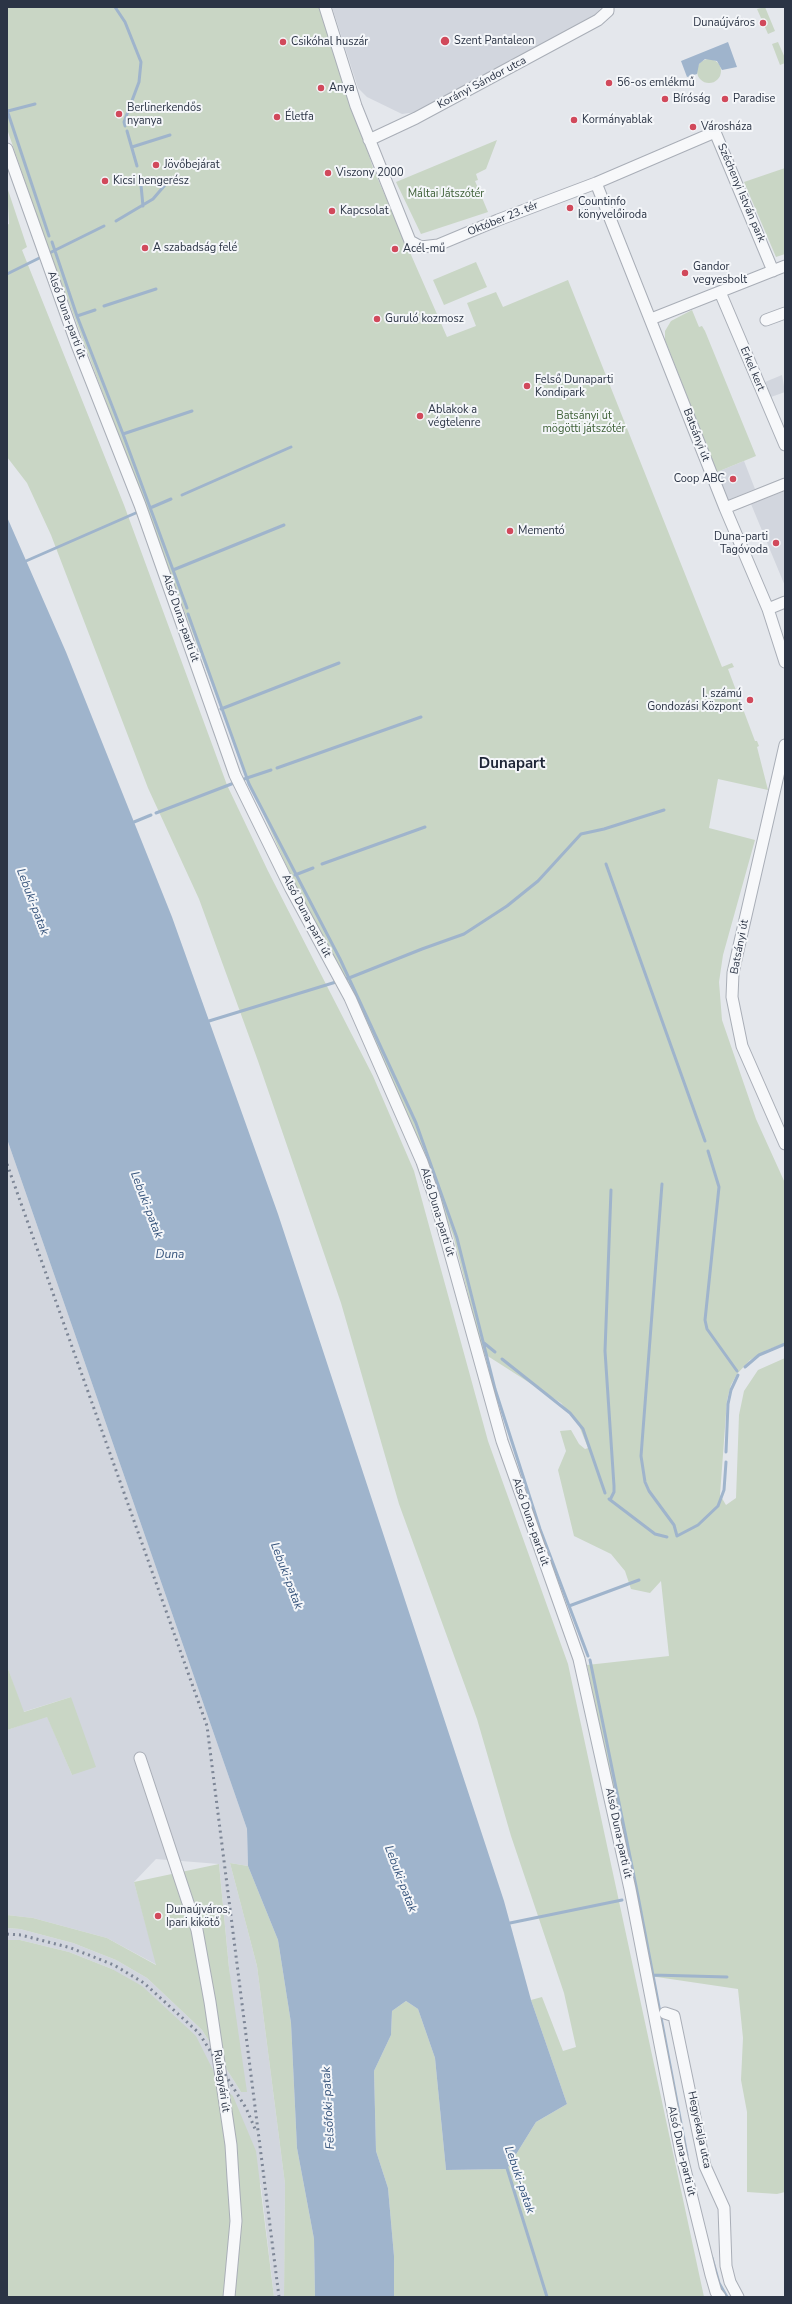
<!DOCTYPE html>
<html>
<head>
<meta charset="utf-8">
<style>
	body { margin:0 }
	#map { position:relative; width:792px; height:2304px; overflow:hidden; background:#e4e7ec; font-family:"Nunito Sans",sans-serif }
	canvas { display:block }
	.frame { position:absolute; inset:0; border:8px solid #2b3445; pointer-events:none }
</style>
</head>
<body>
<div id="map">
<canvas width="792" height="2304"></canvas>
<div class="frame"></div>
</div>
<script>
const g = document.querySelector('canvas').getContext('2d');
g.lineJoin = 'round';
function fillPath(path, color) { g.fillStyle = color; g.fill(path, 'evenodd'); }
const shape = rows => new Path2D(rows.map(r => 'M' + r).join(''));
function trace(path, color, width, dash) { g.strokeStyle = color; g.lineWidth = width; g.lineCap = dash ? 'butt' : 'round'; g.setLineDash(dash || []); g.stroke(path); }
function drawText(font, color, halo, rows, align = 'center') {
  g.font = font + ' "Nunito Sans",sans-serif'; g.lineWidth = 4; g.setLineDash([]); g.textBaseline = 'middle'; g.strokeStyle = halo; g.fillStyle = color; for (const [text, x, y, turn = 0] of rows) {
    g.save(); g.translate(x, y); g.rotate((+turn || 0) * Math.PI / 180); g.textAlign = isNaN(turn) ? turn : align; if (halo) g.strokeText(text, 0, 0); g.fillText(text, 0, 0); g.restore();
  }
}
const built = shape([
	[332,7,602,7,595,15,416,112,402,114,367,97,358,88],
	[782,375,785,392,771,397,765,382],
	[744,461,755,489,728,500,717,472],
	[785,491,785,586,751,504],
	[7,1139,247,1829,248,1866,230,1863,257,1966,285,2184,284,2297,274,2297,261,2186,222,2088,112,1969,69,1952,20,1940,7,1940,7,1928,20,1929,73,1943,116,1960,147,1978,202,2030,241,2092,219,1864,156,1859,134,1882,157,1965,107,1938,33,1918,7,1915,7,1730,47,1716,72,1775,71,1697,23,1712,7,1666]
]);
const green = shape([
	[7,7,322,7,373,168,447,337,476,326,467,303,496,292,503,307,568,280,722,667,732,663,734,667,728,669,755,741,757,741,759,746,757,747,768,790,718,779,709,828,755,840,723,955,719,982,722,1020,756,1119,785,1183,785,1343,767,1350,750,1360,737,1374,731,1385,727,1400,720,1495,726,1505,736,1498,739,1415,744,1391,758,1370,785,1358,785,2192,777,2194,747,2192,747,2112,741,2080,743,2038,738,1989,650,1976,587,1665,669,1656,661,1581,650,1593,631,1589,625,1571,611,1554,574,1536,558,1470,566,1451,560,1431,571,1430,579,1444,585,1449,588,1448,578,1423,561,1403,483,1353,453,1235,393,1083,299,894,245,773,44,236,7,129],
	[765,7,775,31,768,34,757,9],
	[778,42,785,58,785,63,780,65,772,44],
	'697 71a12 12 0 1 1 24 0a12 12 0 1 1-24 0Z',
	[497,140,486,169,476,174,478,180,475,181,488,212,421,234,396,182],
	[785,168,785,254,776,257,744,182],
	[7,187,27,247,22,250,124,505,227,785,268,871,373,1076,414,1171,488,1441,568,1664,704,2297,394,2297,394,2256,388,2188,376,2151,374,2071,391,2035,392,2011,406,2001,418,2009,435,2058,446,2170,507,2169,536,2122,567,2104,531,2000,542,1997,563,2051,576,2047,564,1993,511,1836,477,1719,399,1504,341,1303,258,1061,199,899,148,788,51,535,27,483,7,457,7,225,9,224],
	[476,262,487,287,444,305,433,280],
	[692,310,699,327,702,326,705,331,756,456,717,472,665,340,665,331,671,321],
	[7,1666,24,1712,71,1697,96,1767,72,1775,47,1717,7,1730],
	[230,1863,248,1866,278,1940,291,2023,297,2148,314,2239,315,2297,284,2297,285,2184,257,1966],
	[219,1864,229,1968,247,2092,241,2092,202,2030,147,1978,116,1960,73,1943,20,1929,7,1928,7,1915,33,1918,107,1938,156,1965,134,1882],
	[7,1940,20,1940,69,1952,112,1969,142,1986,196,2036,222,2088,233,2096,256,2151,274,2297,7,2297]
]);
const water = shape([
	[728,42,737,67,722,70,717,61,705,59,699,64,697,74,687,77,681,61],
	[7,517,66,652,172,917,278,1214,504,1901,531,2000,567,2104,536,2122,507,2169,446,2170,435,2058,418,2009,406,2001,392,2011,391,2035,374,2071,376,2151,388,2188,394,2256,394,2297,315,2297,314,2239,297,2148,291,2023,278,1940,248,1866,247,1829,7,1139]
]);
const stream = shape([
	[115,7,125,22,141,62,139,82,124,122,125,126],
	[7,110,49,236],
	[8,111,35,104],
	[127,131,137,166],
	[132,147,170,135],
	[140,175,143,206],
	[116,221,153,199,171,178],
	[52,242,77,316,123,434,187,608],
	[7,274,104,226],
	[104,306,156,289],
	[77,316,95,310],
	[123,434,192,411],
	[182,495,291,447],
	[150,508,171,499],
	[26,561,138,512],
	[173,570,284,525],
	[188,614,249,784,340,959,416,1123,457,1238,495,1389,540,1529,588,1656],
	[221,709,339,663],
	[277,768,421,717],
	[244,779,271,770],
	[156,813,234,783],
	[134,822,151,815],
	[322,864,425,827],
	[606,864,705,1141],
	[295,875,313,868],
	[209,1021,349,978,422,949,464,934,507,906,538,881,581,834,604,829,664,810],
	[708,1151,719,1187,705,1320,707,1329,737,1371],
	[662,1184,641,1456,645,1482,649,1491,674,1525,677,1536,698,1525,718,1506,724,1490,726,1462],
	[484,1343,495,1352],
	[502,1359,570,1413,583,1429,605,1493],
	[745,1367,759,1355,785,1344],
	[726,1452,728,1404,731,1390,738,1375],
	[609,1499,655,1534,667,1537],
	[610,1500,614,1492,614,1486,605,1351,611,1190],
	[569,1606,639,1580],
	[590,1660,638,1896,687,2155],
	[510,1923,622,1900],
	[653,1975,727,1977],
	[506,2165,547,2297],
	[712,2258,719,2283,727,2297]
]);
const street = shape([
	[325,7,356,106,410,241,421,247,438,245,498,220,596,183,715,132,773,271],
	[369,140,416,118,598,20,608,11,608,7],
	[7,149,77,345,140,505,235,775,291,889,350,998,422,1162,435,1199,502,1441,579,1659,630,1889,681,2153,711,2275,716,2292,720,2297],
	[596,183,725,508,768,609,785,662],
	[720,292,785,445],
	[651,319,785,266],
	[766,320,785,313],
	[725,508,785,484],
	[768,609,785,602],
	[785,745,739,946,733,973,732,997,742,1046,785,1144],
	[140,1758,197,1930,210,2002,231,2145,233,2178,236,2221,229,2297],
	[665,2013,674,2016,705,2166,724,2208,726,2266,730,2282,738,2297]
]);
const rail = shape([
	[7,1164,207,1726,279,2297],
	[7,1934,21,1935,71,1948,114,1965,144,1983,199,2033,246,2108,256,2131]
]);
const markers = [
	[763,23,4,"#d1495b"],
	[445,41,5,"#d1495b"],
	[283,42,4,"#d1495b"],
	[609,83,4,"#d1495b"],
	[321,88,4,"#d1495b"],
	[665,99,4,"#d1495b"],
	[725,99,4,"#d1495b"],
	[119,114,4,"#d1495b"],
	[277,117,4,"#d1495b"],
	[574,120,4,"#d1495b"],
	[693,127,4,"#d1495b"],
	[156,165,4,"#d1495b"],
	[328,173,4,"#d1495b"],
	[105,181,4,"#d1495b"],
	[570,208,4,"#d1495b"],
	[332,211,4,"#d1495b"],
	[145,248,4,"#d1495b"],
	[395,249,4,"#d1495b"],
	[685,273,4,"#d1495b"],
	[377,319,4,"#d1495b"],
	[527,386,4,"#d1495b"],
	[420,416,4,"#d1495b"],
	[733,479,4,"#d1495b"],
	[510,531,4,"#d1495b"],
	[776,543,4,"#d1495b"],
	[750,700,4,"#d1495b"],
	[158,1916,4,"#d1495b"]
];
const poiNames = [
	["Dunaújváros",755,23,"right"],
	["Szent Pantaleon",454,41],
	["Csikóhal huszár",291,42],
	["56-os emlékmű",617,83],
	["Anya",329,88],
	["Bíróság",673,99],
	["Paradise",733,99],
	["Berlinerkendős",127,108],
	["nyanya",127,121],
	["Életfa",285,117],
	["Kormányablak",582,120],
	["Városháza",701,127],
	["Jövőbejárat",164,165],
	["Viszony 2000",336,173],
	["Kicsi hengerész",113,181],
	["Countinfo",578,202],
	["könyvelőiroda",578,215],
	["Kapcsolat",340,211],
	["A szabadság felé",153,248],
	["Acél-mű",403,249],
	["Gandor",693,267],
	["vegyesbolt",693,280],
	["Guruló kozmosz",385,319],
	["Felső Dunaparti",535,380],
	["Kondipark",535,393],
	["Ablakok a",428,410],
	["végtelenre",428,423],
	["Coop ABC",725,479,"right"],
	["Mementó",518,531],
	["Duna-parti",768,537,"right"],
	["Tagóvoda",768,550,"right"],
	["I. számú",742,694,"right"],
	["Gondozási Központ",742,707,"right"],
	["Dunaújváros,",166,1910],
	["Ipari kikötő",166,1923]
];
const streetNames = [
	["Korányi Sándor utca",482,83,-28],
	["Széchenyi István park",741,193,67],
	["Október 23. tér",503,219,-22],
	["Alsó Duna-parti út",66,315,70],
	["Erkel kert",752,369,67],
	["Batsányi út",696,435,69],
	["Alsó Duna-parti út",180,618,71],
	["Alsó Duna-parti út",306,916,62],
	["Batsányi út",740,947,-79],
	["Alsó Duna-parti út",437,1212,73],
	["Alsó Duna-parti út",530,1522,71],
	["Alsó Duna-parti út",618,1833,78],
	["Ruhagyári út",221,2081,82],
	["Hegyekalja utca",699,2130,78],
	["Alsó Duna-parti út",681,2151,77]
];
const parkNames = [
	["Máltai Játszótér",446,194],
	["Batsányi út",584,416],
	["mögötti játszótér",584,429]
];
const waterNames = [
	["Lebuki-patak",32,902,69],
	["Lebuki-patak",146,1205,69],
	["Duna",170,1255],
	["Lebuki-patak",286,1576,69],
	["Lebuki-patak",400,1879,69],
	["Felsőfoki-patak",329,2108,-93],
	["Lebuki-patak",519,2180,71]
];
const districtNames = [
	["Dunapart",512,764]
];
fillPath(built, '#d2d6de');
fillPath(green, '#c9d6c5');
fillPath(water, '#9fb4cc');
trace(stream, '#9fb4cc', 3);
trace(street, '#a9aeb7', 13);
trace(street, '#f7f8fa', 11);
trace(rail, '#7d8696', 3, [2, 4]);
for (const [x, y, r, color] of markers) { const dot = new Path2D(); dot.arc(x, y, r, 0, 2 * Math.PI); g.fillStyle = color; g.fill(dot); trace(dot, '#f4f6f9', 1.5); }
drawText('11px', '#2b3445', '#f4f6f9', poiNames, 'left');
drawText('11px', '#2b3445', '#f4f6f9', streetNames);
drawText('11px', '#3f6138', '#f4f6f9', parkNames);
drawText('italic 12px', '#34527a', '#f4f6f9', waterNames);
drawText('bold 15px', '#1d2536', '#f4f6f9', districtNames);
</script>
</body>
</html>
